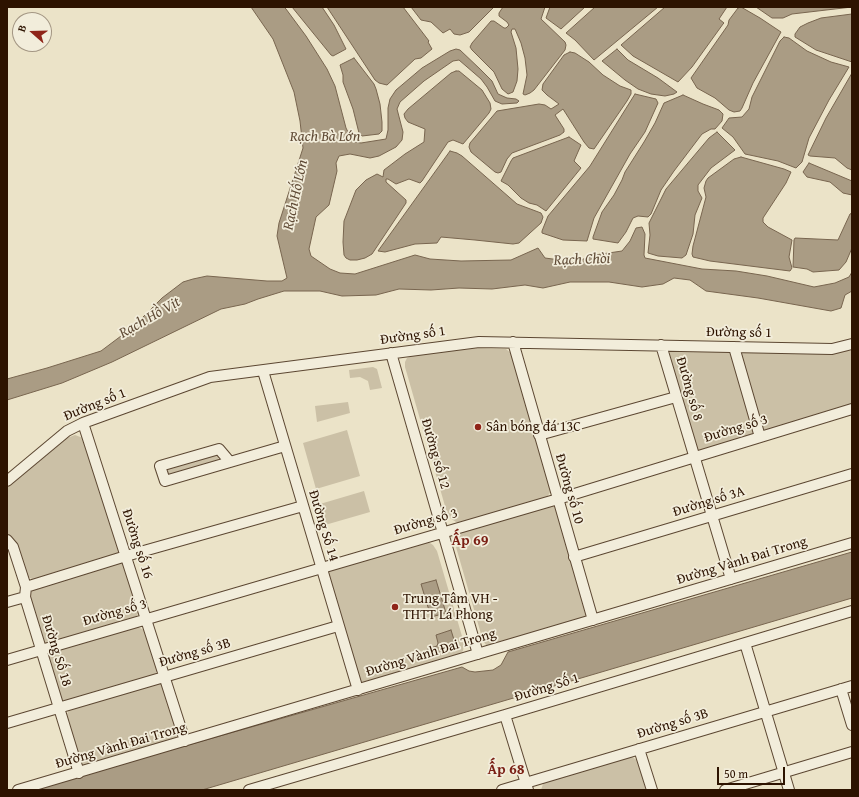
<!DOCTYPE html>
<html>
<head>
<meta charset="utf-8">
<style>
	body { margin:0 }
	#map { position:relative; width:859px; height:797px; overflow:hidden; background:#ebe3c8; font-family:"Gentium Book Plus",serif }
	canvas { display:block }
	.frame { position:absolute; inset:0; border:8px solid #2d1300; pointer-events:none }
	.north { position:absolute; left:12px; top:12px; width:40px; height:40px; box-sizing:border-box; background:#f2eddb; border:1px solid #a39683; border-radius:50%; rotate:290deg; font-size:11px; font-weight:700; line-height:16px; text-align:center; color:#2d1300 }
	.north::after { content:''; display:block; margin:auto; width:14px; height:18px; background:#8f2418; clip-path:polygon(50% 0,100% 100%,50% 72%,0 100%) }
	.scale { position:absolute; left:717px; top:767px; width:68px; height:18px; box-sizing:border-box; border:2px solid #2d1300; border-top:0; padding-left:5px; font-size:12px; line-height:14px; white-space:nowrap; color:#2d1300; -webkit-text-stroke:3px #f2eddb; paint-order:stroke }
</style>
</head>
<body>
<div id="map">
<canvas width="859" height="797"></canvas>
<div class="frame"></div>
<div class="north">B</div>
<div class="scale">50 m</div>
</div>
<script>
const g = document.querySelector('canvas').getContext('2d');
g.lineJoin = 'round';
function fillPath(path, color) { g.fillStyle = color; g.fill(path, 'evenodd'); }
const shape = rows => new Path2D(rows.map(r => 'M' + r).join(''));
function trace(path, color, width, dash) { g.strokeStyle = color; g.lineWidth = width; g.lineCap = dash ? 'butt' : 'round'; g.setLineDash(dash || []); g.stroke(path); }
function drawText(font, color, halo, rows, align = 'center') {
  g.font = font + ' "Gentium Book Plus",serif'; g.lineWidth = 3.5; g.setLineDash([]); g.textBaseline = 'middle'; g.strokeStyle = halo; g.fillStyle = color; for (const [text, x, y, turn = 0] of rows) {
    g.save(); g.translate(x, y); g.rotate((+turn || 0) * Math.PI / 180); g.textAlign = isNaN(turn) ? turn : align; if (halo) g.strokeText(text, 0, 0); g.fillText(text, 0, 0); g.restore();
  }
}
const green = shape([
	[478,348,506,349,512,354,551,491,547,497,460,522,456,522,450,518,447,513,405,367,405,362,407,358,412,356],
	[673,349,729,351,731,353,754,434,752,436,701,451,695,448,669,357,670,352],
	[744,349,852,351,852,405,766,430,764,430,761,428,739,353],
	[373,367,377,369,382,388,370,390,368,381,360,377,350,378,349,370],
	[348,402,350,413,317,422,315,406],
	[347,430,360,476,316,489,303,443],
	[75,435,83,438,119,549,117,554,34,580,28,577,15,545,7,535,7,488,67,438],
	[216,453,219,457,217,462,168,476,165,468],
	[364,491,370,512,325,525,320,504],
	[553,505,555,506,587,615,585,618,491,647,487,646,483,641,456,547,456,543,458,536,462,531],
	[427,541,433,545,437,551,464,643,463,651,460,654,364,683,362,683,359,681,327,570],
	[122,562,124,563,139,612,136,617,134,619,48,644,42,641,28,592],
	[138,627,144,630,146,633,158,670,155,675,63,701,61,700,48,658,50,652],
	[162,682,178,733,176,737,174,739,82,766,80,765,66,716,69,710],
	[632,757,637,760,647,790,541,790,543,784,546,780]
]);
const water = shape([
	[251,7,284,7,286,9,306,36,327,69,335,86,346,128,350,136,355,142,361,143,386,139,388,130,388,108,390,99,396,90,422,68,450,51,456,49,460,50,480,69,492,81,498,94,507,98,516,99,519,101,517,103,502,104,495,101,487,87,481,79,459,60,453,61,424,81,400,102,397,109,403,132,402,140,396,147,379,156,370,158,350,154,339,156,336,163,337,171,329,205,316,217,309,249,311,256,330,269,340,273,355,274,415,255,430,259,461,261,511,260,538,248,545,258,575,262,595,255,622,251,630,241,636,228,642,227,645,234,644,255,645,258,702,269,736,271,767,276,814,287,835,283,849,277,852,272,852,291,845,295,841,308,831,311,758,298,706,291,690,280,674,278,663,284,642,287,609,282,570,282,543,288,525,285,492,289,459,288,431,290,399,289,376,295,342,296,320,291,284,291,258,299,245,304,221,309,112,362,62,383,7,400,7,379,47,368,101,351,133,327,162,298,183,282,193,279,207,276,267,281,282,281,287,278,277,236,279,223,303,148,300,121,294,92,273,39,251,7],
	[292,7,322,7,334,25,346,49,333,56,331,55,292,7],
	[327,7,403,7,429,41,428,42,432,49,421,58,415,59,387,85,379,83,375,80,327,7],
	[411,7,494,7,469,32,460,35,454,34,450,29,443,33,431,22,421,20,411,7],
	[503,7,545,7,541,19,565,42,566,45,565,50,534,90,530,93,525,95,523,94,527,75,525,58,521,43,515,29,512,29,511,32,516,48,518,69,517,81,513,92,508,94,502,89,494,72,472,50,470,47,472,43,491,21,494,21,504,28,506,28,509,25,507,22,499,16,499,13,503,7],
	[550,7,585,7,561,29,546,18,550,7],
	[595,7,658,7,594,60,575,40,566,33,595,7],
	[665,7,727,7,719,19,724,23,723,24,692,67,678,82,633,56,621,45,665,7],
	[741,7,760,18,781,32,753,83,742,108,740,111,734,112,729,110,715,98,697,88,691,78,728,25,729,20,738,8,741,7],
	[756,7,852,7,792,14,783,18,772,18,756,7],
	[852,14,852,62,816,50,795,37,795,34,800,27,808,23,821,18,852,14],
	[784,37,789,38,807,51,831,62,849,67,829,100,809,138,802,162,796,168,778,161,745,154,733,137,722,128,729,118,742,117,749,109,752,97,780,41,784,37],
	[617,49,628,60,658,78,677,92,674,94,665,96,651,94,638,89,625,80,602,61,617,49],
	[570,52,575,53,589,62,603,75,620,86,631,90,631,94,627,101,594,149,589,148,584,142,563,109,555,115,564,129,564,132,560,135,512,153,507,159,501,172,498,173,495,172,471,152,469,147,470,143,497,111,539,104,545,105,551,109,559,104,547,95,542,90,543,84,564,55,570,52],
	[354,58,374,84,376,89,380,104,382,122,382,131,379,134,362,136,359,133,353,109,343,82,343,75,340,65,354,58],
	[456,71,459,71,482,90,490,103,491,109,489,113,463,144,453,140,448,142,422,181,420,183,409,179,396,184,388,179,386,179,386,182,406,200,406,203,372,254,365,258,357,260,350,260,346,258,344,255,343,242,344,221,356,190,366,180,377,174,383,177,384,170,405,154,424,142,425,129,408,122,405,118,404,114,408,109,451,73,456,71],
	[852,73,852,170,847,168,835,158,810,156,808,155,826,118,852,73],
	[635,94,656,99,658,103,645,132,630,154,594,218,587,241,563,240,542,233,542,231,548,216,590,166,635,94],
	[683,95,703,104,719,110,723,114,722,121,715,129,711,129,702,134,674,171,661,190,651,214,648,217,638,216,633,218,626,232,618,243,593,239,593,237,602,212,614,195,622,180,625,172,644,142,655,123,664,103,683,95],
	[717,132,735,150,711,168,698,185,698,191,702,198,695,215,693,234,686,255,682,258,658,256,648,253,650,235,649,223,666,189,709,138,717,132],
	[569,137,581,145,574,161,581,168,546,211,537,205,529,203,521,198,508,185,501,181,511,161,513,158,569,137],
	[450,151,457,153,462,156,517,204,541,213,543,217,541,223,519,243,513,244,475,240,441,237,437,243,415,244,385,252,378,251,450,151],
	[741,157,784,169,791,172,786,183,763,218,763,222,768,227,792,240,789,257,792,268,790,271,710,261,693,257,692,254,693,246,706,197,704,188,706,181,708,178,734,159,741,157],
	[809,163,852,181,852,195,843,193,830,182,807,177,803,172,809,163],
	[852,213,852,248,846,262,839,270,813,272,807,269,793,267,794,240,795,238,838,240,850,214,852,213],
	[852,552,852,598,202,790,30,790,462,667,469,671,475,672,493,670,501,665,508,652,852,552],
	[436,580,446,613,431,617,421,584,436,580],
	[451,630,455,643,451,651,429,657,427,649,437,646,438,643,436,635,451,630]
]);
const street = shape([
	[513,342,593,620],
	[661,345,731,579],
	[734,347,760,437],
	[391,353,478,654],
	[263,371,358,690],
	[83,423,185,741],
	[539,435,676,397],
	[230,462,219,449,160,466,165,481,230,462,285,446],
	[7,481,67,431,83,423,210,377,479,342,832,349,852,344],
	[7,540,13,547,26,587,25,597,79,773],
	[574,557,852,474],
	[26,587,126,556,303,506],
	[7,602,25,597],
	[745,643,789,790],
	[7,660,558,499,852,409],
	[841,689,852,725],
	[505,715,528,790],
	[7,723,338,626],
	[639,749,652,790],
	[18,790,852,543],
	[249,790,505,715,852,611],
	[502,790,852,686],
	[725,790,852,752]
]);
const markers = [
	[478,427,4,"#8f2418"],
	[395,607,4,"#8f2418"]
];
const streetNames = [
	["Đường số 1",739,333,1],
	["Đường số 1",413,336,-8],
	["Đường số 8",689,389,74],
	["Đường số 1",95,405,-22],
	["Đường số 3",736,429,-17],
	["Đường số 12",435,454,74],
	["Đường số 10",569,489,74],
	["Đường số 3A",709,502,-17],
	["Đường số 3",426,522,-16],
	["Đường Số 14",323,526,73],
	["Đường số 16",137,544,72],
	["Đường Vành Đai Trong",742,561,-17],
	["Đường số 3",115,613,-16],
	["Đường Số 18",56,651,73],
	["Đường số 3B",195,653,-16],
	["Đường Vành Đai Trong",431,653,-17],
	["Đường Số 1",547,688,-17],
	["Đường số 3B",673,724,-17],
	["Đường Vành Đai Trong",121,746,-16]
];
const poiNames = [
	["Sân bóng đá 13C",486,427],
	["Trung Tâm VH -",403,599],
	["THTT Lá Phong",403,615]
];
const waterNames = [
	["Rạch Bà Lớn",325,137],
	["Rạch Hố Lớn",296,195,-78],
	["Rạch Chòi",582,260,-2],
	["Rạch Hồ Vịt",150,318,-30]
];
const neighbourhoodNames = [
	["Ấp 69",470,541],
	["Ấp 68",506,770]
];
fillPath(green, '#cbc0a6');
fillPath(water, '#aa9c84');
trace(water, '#78654f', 1);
trace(street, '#5c4732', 12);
trace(street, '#f2eddb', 10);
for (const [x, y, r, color] of markers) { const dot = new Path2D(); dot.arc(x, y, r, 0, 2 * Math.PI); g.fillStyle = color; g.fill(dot); trace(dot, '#f2eddb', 1.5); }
drawText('14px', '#2d1300', '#f2eddb', streetNames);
drawText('14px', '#2d1300', '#f2eddb', poiNames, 'left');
drawText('italic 15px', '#5f4a35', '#f2eddb', waterNames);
drawText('bold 15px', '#7a1f14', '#f2eddb', neighbourhoodNames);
</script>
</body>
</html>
